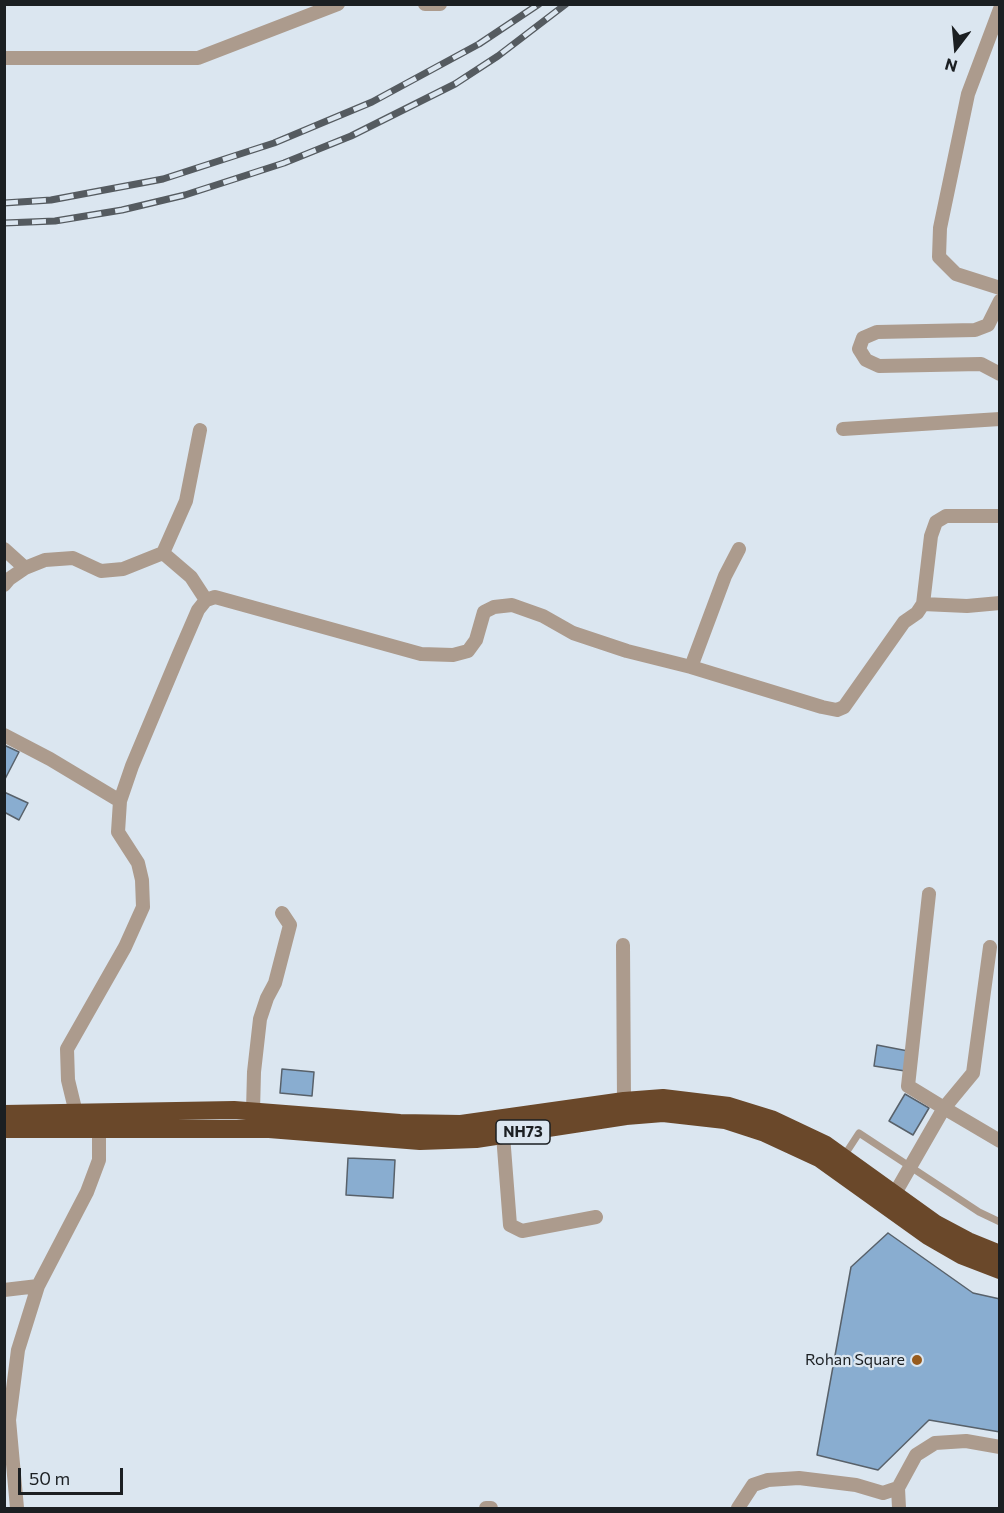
<!DOCTYPE html>
<html>
<head>
<meta charset="utf-8">
<style>
	body { margin:0 }
	#map { position:relative; width:1004px; height:1513px; overflow:hidden; background:#dbe6f0; font-family:Commissioner,sans-serif }
	canvas { display:block }
	.frame { position:absolute; inset:0; border:6px solid #1b1f22; pointer-events:none }
	.north { position:absolute; left:926px; top:18px; width:60px; height:60px; -webkit-text-stroke:4px #dbe6f0; paint-order:stroke; rotate:196deg; font-size:16px; font-weight:700; line-height:24px; text-align:center; color:#1b1f22 }
	.north::after { content:''; display:block; margin:auto; width:21px; height:27px; background:#1b1f22; clip-path:polygon(50% 0,100% 100%,50% 72%,0 100%) }
	.scale { position:absolute; left:18px; top:1468px; width:105px; height:27px; box-sizing:border-box; border:3px solid #1b1f22; border-top:0; padding-left:8px; font-size:18px; line-height:21px; white-space:nowrap; color:#1b1f22; -webkit-text-stroke:4px #dbe6f0; paint-order:stroke }
</style>
</head>
<body>
<div id="map">
<canvas width="1004" height="1513"></canvas>
<div class="frame"></div>
<div class="north">N</div>
<div class="scale">50 m</div>
</div>
<script>
const g = document.querySelector('canvas').getContext('2d');
g.lineJoin = 'round';
function fillPath(path, color) { g.fillStyle = color; g.fill(path, 'evenodd'); }
const shape = rows => new Path2D(rows.map(r => 'M' + r).join(''));
function trace(path, color, width, dash) { g.strokeStyle = color; g.lineWidth = width; g.lineCap = dash ? 'butt' : 'round'; g.setLineDash(dash || []); g.stroke(path); }
function drawText(font, color, halo, rows, align = 'center') {
  g.font = font + ' Commissioner,sans-serif'; g.lineWidth = 4.5; g.setLineDash([]); g.textBaseline = 'middle'; g.strokeStyle = halo; g.fillStyle = color; for (const [text, x, y, turn = 0] of rows) {
    g.save(); g.translate(x, y); g.rotate((+turn || 0) * Math.PI / 180); g.textAlign = isNaN(turn) ? turn : align; if (halo) g.strokeText(text, 0, 0); g.fillText(text, 0, 0); g.restore();
  }
}
const building = shape([
	[4,745,19,752,4,781,4,745],
	[4,792,28,803,19,820,4,812,4,792],
	[877,1045,908,1051,905,1071,874,1066,877,1045],
	[282,1069,314,1072,312,1096,280,1093,282,1069],
	[905,1094,929,1108,913,1135,889,1121,905,1094],
	[348,1158,395,1160,393,1198,346,1195,348,1158],
	[888,1233,973,1293,1000,1299,1000,1432,929,1420,878,1470,817,1455,851,1267,888,1233]
]);
const lane = shape([
	[844,1156,859,1133,979,1212,1000,1222]
]);
const street = shape([
	[425,4,440,4],
	[1000,9,968,94,940,228,939,257,956,274,1000,288],
	[4,58,198,58,338,4],
	[1000,301,988,325,975,330,877,332,863,338,859,349,866,360,879,366,981,364,1000,374],
	[843,429,1000,419],
	[4,549,25,568,45,560,73,558,101,571,123,569,163,553,186,501,200,430],
	[163,553,191,577,206,600],
	[4,585,9,579,25,568],
	[923,604,967,606,1000,603],
	[691,667,725,576,739,549],
	[4,735,50,759,120,801],
	[929,894,908,1086,944,1108,973,1073,990,947],
	[623,945,624,1101],
	[253,1111,254,1072,260,1019,267,998,275,983,290,925,282,913],
	[76,1113,68,1080,67,1049,125,947,143,907,142,880,138,863,118,832,120,801,132,766,179,654,198,610,206,600,215,597,421,654,453,655,468,651,476,640,484,612,494,607,512,605,543,616,573,633,627,651,691,667,822,707,837,710,844,707,904,622,917,613,923,604,931,536,936,522,946,516,1000,516],
	[503,1135,510,1225,522,1231,596,1217],
	[894,1195,944,1108,1000,1141],
	[4,1290,38,1286],
	[898,1488,899,1508],
	[17,1508,9,1420,18,1350,38,1286,87,1192,99,1160,99,1121],
	[486,1508,491,1508],
	[738,1508,753,1485,768,1480,799,1478,856,1485,883,1493,898,1488,916,1455,935,1443,966,1441,1000,1447]
]);
const highway = shape([
	[4,1114,234,1110,400,1123,461,1124,624,1101,663,1098,729,1106,771,1119,826,1145,936,1224,968,1241,1000,1254],
	[4,1129,269,1129,420,1141,476,1139,626,1116,663,1113,725,1120,765,1133,819,1158,928,1236,961,1255,1000,1270]
]);
const rail = shape([
	[4,203,51,200,163,179,274,143,372,102,479,44,539,4],
	[4,223,55,221,122,210,185,195,284,163,351,136,455,84,498,56,566,4]
]);
const markers = [
	[917,1360,6,"#975b1d"]
];
const shields = [
	[523,1132,54]
];
const shieldNames = [
	["NH73",523,1132]
];
const poiNames = [
	["Rohan Square",905,1360]
];
fillPath(building, '#89add0');
trace(building, '#58616a', 1.5);
trace(lane, '#ac9b8d', 7);
trace(street, '#ac9b8d', 14);
trace(highway, '#6a482a', 18);
trace(rail, '#555b60', 7);
trace(rail, '#dbe6f0', 4.5, [14]);
for (const [x, y, r, color] of markers) { const dot = new Path2D(); dot.arc(x, y, r, 0, 2 * Math.PI); g.fillStyle = color; g.fill(dot); trace(dot, '#dbe6f0', 2); }
for (const [x, y, w] of shields) { const box = new Path2D(); box.roundRect(x - w / 2, y - 12, w, 24, 4.5); g.fillStyle = '#dbe6f0'; g.fill(box); trace(box, '#1b1f22', 1.5); }
drawText('bold 15px', '#1b1f22', null, shieldNames);
drawText('16px', '#1b1f22', '#dbe6f0', poiNames, 'right');
</script>
</body>
</html>
